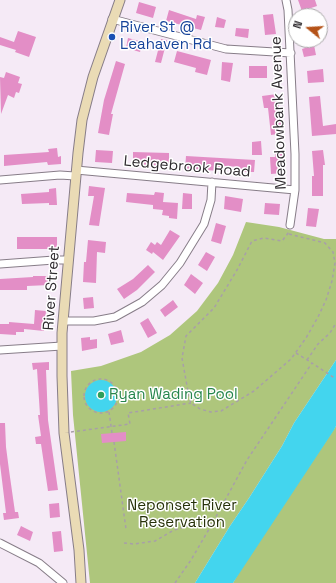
<!DOCTYPE html>
<html>
<head>
<meta charset="utf-8">
<style>
	body { margin:0 }
	#map { position:relative; width:336px; height:583px; overflow:hidden; background:#f5eaf6; font-family:"Space Grotesk",sans-serif }
	canvas { display:block }
	.north { position:absolute; left:288px; top:8px; width:40px; height:40px; box-sizing:border-box; background:#fff; border:1px solid #abaaab; border-radius:50%; rotate:288deg; font-size:11px; font-weight:700; line-height:16px; text-align:center; color:#2e2a2e }
	.north::after { content:''; display:block; margin:auto; width:14px; height:18px; background:#b55217; clip-path:polygon(50% 0,100% 100%,50% 72%,0 100%) }
</style>
</head>
<body>
<div id="map">
<canvas width="336" height="583"></canvas>
<div class="north">N</div>
</div>
<script>
const g = document.querySelector('canvas').getContext('2d');
g.lineJoin = 'round';
function fillPath(path, color) { g.fillStyle = color; g.fill(path, 'evenodd'); }
const shape = rows => new Path2D(rows.map(r => 'M' + r).join(''));
function trace(path, color, width, dash) { g.strokeStyle = color; g.lineWidth = width; g.lineCap = dash ? 'butt' : 'round'; g.setLineDash(dash || []); g.stroke(path); }
function drawText(font, color, halo, rows, align = 'center') {
  g.font = font + ' "Space Grotesk",sans-serif'; g.lineWidth = 3; g.setLineDash([]); g.textBaseline = 'middle'; g.strokeStyle = halo; g.fillStyle = color; for (const [text, x, y, turn = 0] of rows) {
    g.save(); g.translate(x, y); g.rotate((+turn || 0) * Math.PI / 180); g.textAlign = isNaN(turn) ? turn : align; if (halo) g.strokeText(text, 0, 0); g.fillText(text, 0, 0); g.restore();
  }
}
const green = shape([
	[246,222,279,227,324,239,336,239,336,360,294,423,282,446,249,498,230,526,195,583,90,583,73,415,71,371,101,366,141,352,170,335,197,311,218,283,233,255],
	[336,426,336,583,233,583,242,567]
]);
const water = shape([
	[336,360,336,426,334,430,233,583,195,583,230,526,249,498,282,446,294,423],
	'85 396a16 16 0 1 1 32 0a16 16 0 1 1-32 0Z'
]);
const building = shape([
	[298,0,315,0,317,6,302,11],
	[139,2,156,7,153,18,136,13],
	[169,10,196,19,197,15,205,17,201,30,166,21],
	[273,14,276,34,265,35,263,15],
	[217,17,226,20,224,28,215,27],
	[236,28,249,29,248,38,235,36],
	[18,31,36,37,29,57,15,52,16,50,0,45,0,37,14,42],
	[128,38,143,42,140,52,126,48],
	[161,39,167,40,161,63,155,62],
	[303,40,313,40,316,55,304,57,302,49,305,48],
	[177,51,211,60,207,75,195,72,196,68,174,62],
	[116,61,125,64,111,114,113,114,109,135,98,133,104,100],
	[222,62,233,63,230,82,221,80],
	[249,66,267,66,267,78,249,78],
	[323,69,324,82,308,83,307,71],
	[6,72,20,77,18,83,22,84,19,93,16,92,14,98,8,95,1,114,0,77,4,78],
	[277,94,282,128,278,129,278,134,271,135,268,108,264,108,262,96],
	[320,96,323,126,336,124,336,134,312,136,309,97],
	[261,141,262,155,252,155,252,142],
	[57,148,58,157,61,156,61,164,48,165,47,162,4,166,4,155,49,152,48,149],
	[96,150,113,151,112,163,95,162],
	[323,150,325,165,323,165,323,196,312,196,312,176,314,176,312,151],
	[133,152,169,153,169,166,133,164],
	[275,154,282,154,283,173,271,174,270,157,275,157],
	[186,156,255,160,254,172,240,172,240,167,224,166,223,171,185,169],
	[89,186,105,188,99,226,89,225,94,196,88,196],
	[56,188,57,205,49,205,49,203,22,204,21,194,49,192,49,189],
	[155,192,164,193,163,202,178,203,177,219,169,218,169,216,162,215,163,210,153,209,153,205,126,202,127,193,154,195],
	[183,193,192,194,192,209,182,209],
	[225,196,243,199,241,212,224,209],
	[265,203,280,204,279,215,264,214],
	[308,208,319,209,316,227,306,226],
	[216,223,226,226,221,244,211,241],
	[170,230,180,236,163,260,153,252,152,254,146,250,151,242,155,245,157,242,161,245],
	[17,237,57,237,57,249,17,249],
	[88,240,106,242,105,253,97,252,96,283,83,282,84,262,86,262],
	[206,252,215,257,207,271,198,265],
	[148,265,155,272,137,290,124,299,117,289,133,279],
	[191,274,203,283,195,294,184,285],
	[33,276,49,276,49,285,27,286,27,290,0,290,0,279,33,277],
	[93,297,94,308,84,309,83,298],
	[173,300,178,307,165,317,160,310],
	[35,310,46,311,44,331,24,329,24,332,16,332,16,335,0,334,0,324,9,324,9,322,34,324],
	[148,318,157,333,148,338,140,323],
	[121,330,124,342,111,345,108,334],
	[90,337,90,340,97,339,97,348,82,351,81,338],
	[49,362,49,370,46,370,48,420,58,490,48,491,41,444,36,444,35,437,41,436,38,415,40,415,37,369,33,370,32,363],
	[0,423,5,423,6,447,9,470,15,512,18,512,19,518,4,520,3,513,6,513,0,464],
	[126,432,126,441,102,443,101,434],
	[59,503,60,517,50,518,49,504],
	[21,526,33,532,30,541,17,535],
	[61,531,63,551,54,552,52,532]
]);
const path = shape([
	[289,234,325,243,333,252,335,263,332,281,326,300,318,317,306,338,291,359,254,391,221,411,211,412,200,409,191,403,189,397,182,358,186,336,214,308,237,270,252,241,264,238,282,241,289,232],
	[296,353,312,363],
	[307,360,318,344,330,333,336,323],
	'84 396a17 17 0 1 1 34 0a17 17 0 1 1-34 0Z',
	[109,412,112,433],
	[71,432,130,424,128,413,191,403],
	[114,442,126,529],
	[124,543,134,544,155,541,174,530,199,523,212,524],
	[175,583,191,560,212,524,247,460,312,363,336,379]
]);
const minor = shape([
	[286,0,288,10,295,154,295,190,290,225],
	[112,19,226,49,291,53],
	[76,170,295,190],
	[0,180,60,175,75,176],
	[0,264,54,260,68,260],
	[63,321,94,321,115,317,142,302,162,285,180,263,204,224,211,200,212,182],
	[0,350,62,346],
	[0,543,39,563,63,583]
]);
const secondary = shape([
	[81,583,79,550,64,433,62,376,62,333,78,153,82,120,93,77,120,0]
]);
const markers = [
	[112,37,4,"#1a4fb4"],
	[101,395,4,"#2e9e5b"]
];
const transitNames = [
	["River St @",120,28],
	["Leahaven Rd",120,45]
];
const streetNames = [
	["Meadowbank Avenue",279,113,-92],
	["Ledgebrook Road",187,167,5],
	["River Street",52,288,-86]
];
const leisureNames = [
	["Ryan Wading Pool",109,395]
];
const parkNames = [
	["Neponset River",182,506],
	["Reservation",182,523]
];
fillPath(green, '#aec67c');
fillPath(water, '#43d5ee');
fillPath(building, '#e38ec6');
trace(minor, '#877d88', 9);
trace(secondary, '#877d88', 11);
trace(path, '#a89fa8', 1.5, [3, 3]);
trace(minor, '#fff', 7);
trace(secondary, '#eadbb5', 9);
for (const [x, y, r, color] of markers) { const dot = new Path2D(); dot.arc(x, y, r, 0, 2 * Math.PI); g.fillStyle = color; g.fill(dot); trace(dot, '#fff', 1.5); }
drawText('15px', '#164399', '#fff', transitNames, 'left');
drawText('15px', '#2e2a2e', '#fff', streetNames);
drawText('15px', '#27864d', '#fff', leisureNames, 'left');
drawText('15px', '#273109', '#fff', parkNames);
</script>
</body>
</html>
